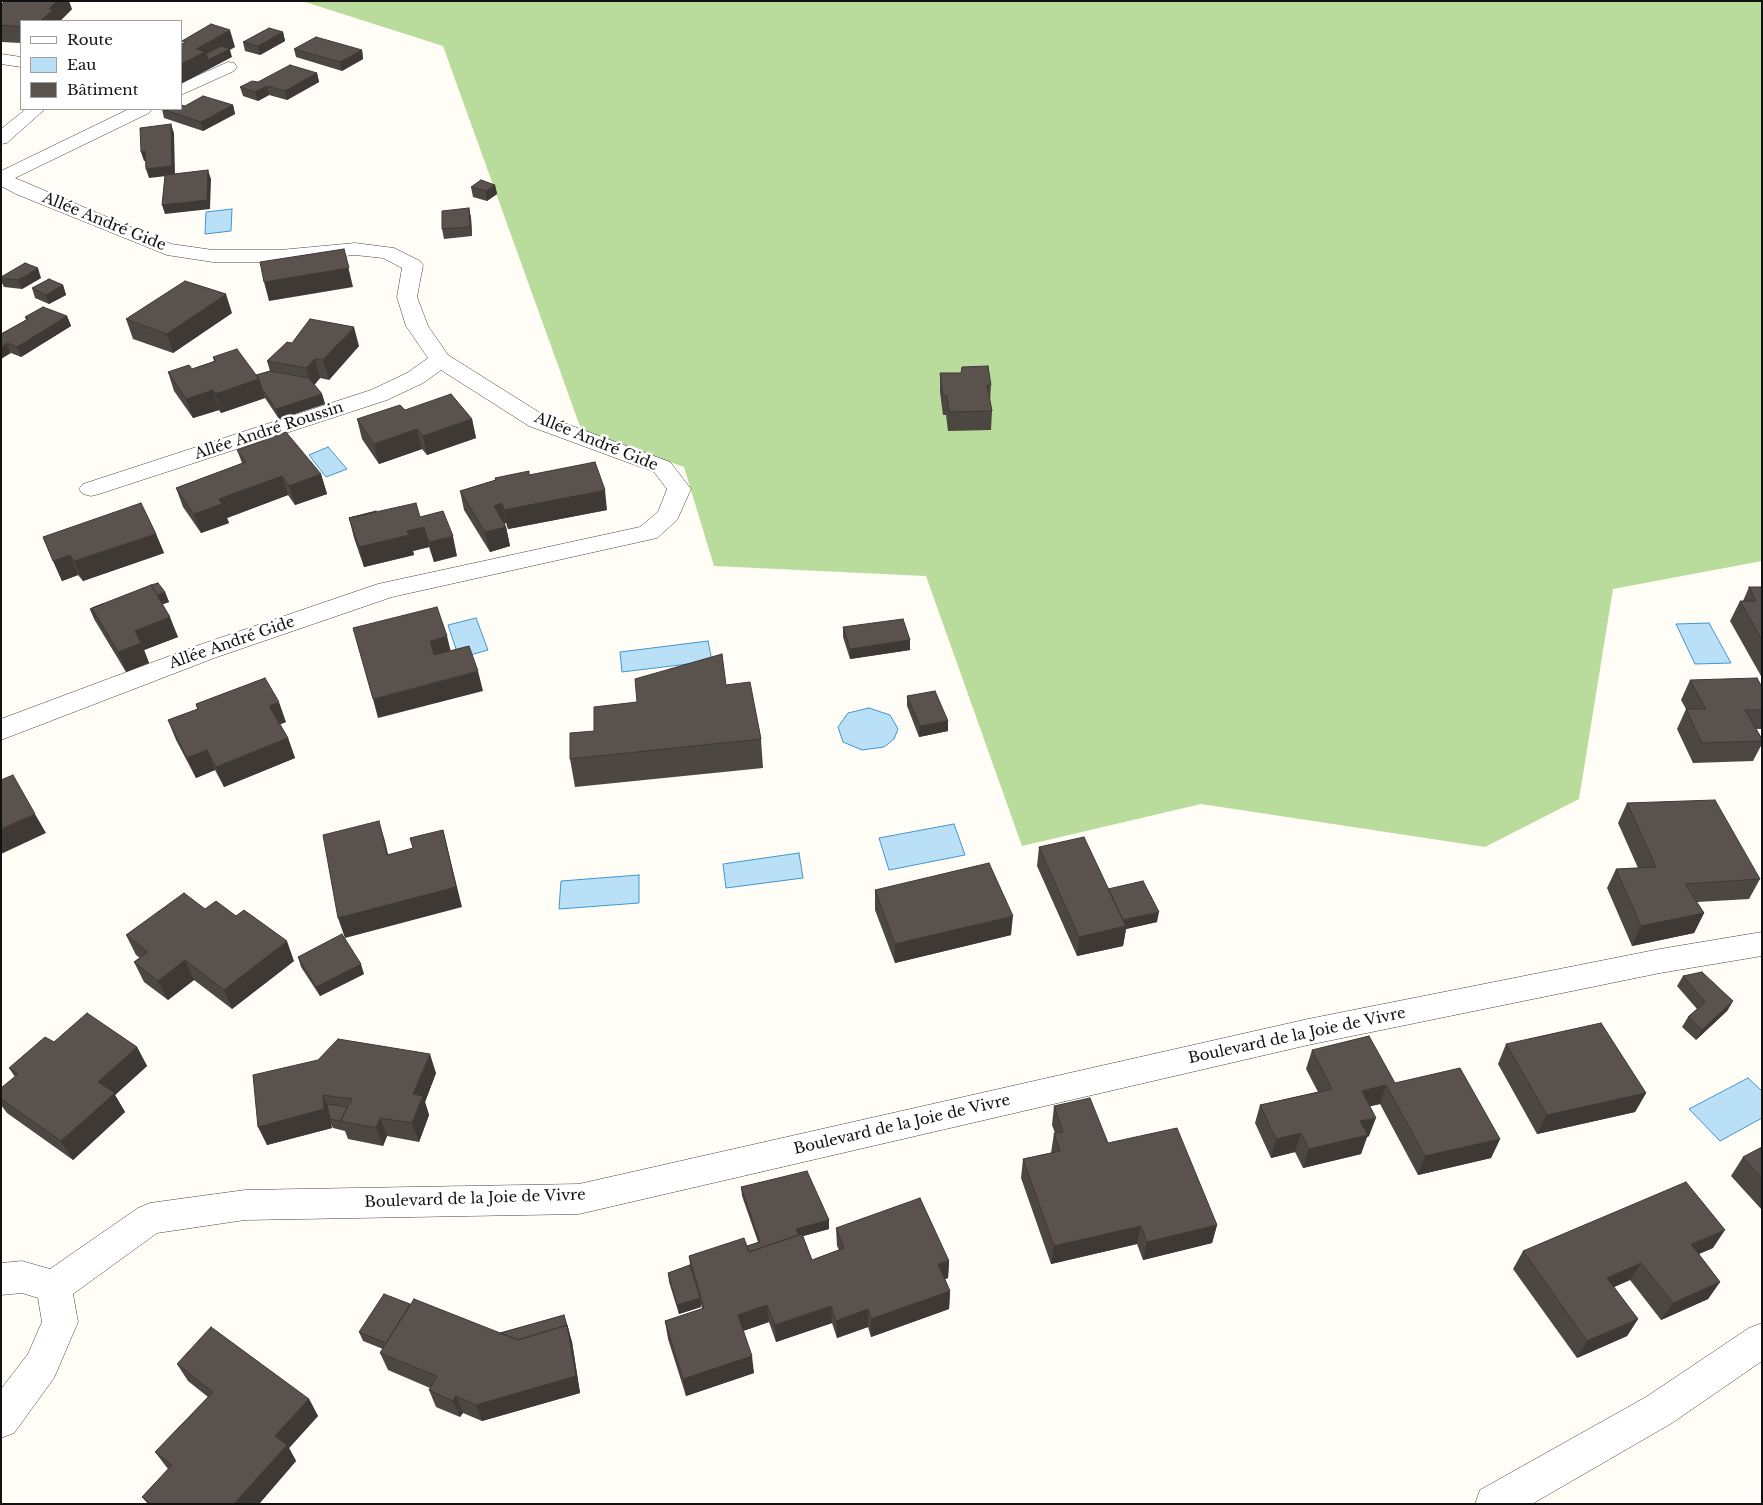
<!DOCTYPE html>
<html>
<head>
<meta charset="utf-8">
<style>
	body { margin:0 }
	#map { position:relative; width:1763px; height:1505px; overflow:hidden; background:#fffdf5; font-family:"Libre Baskerville",serif }
	canvas { display:block }
	.frame { position:absolute; inset:0; border:2px solid #111; pointer-events:none }
	.legend { position:absolute; left:20px; top:20px; width:162px; height:90px; box-sizing:border-box; background:#fff; border:1px solid #a0a0a0; margin:0; padding:6px 9px; list-style:none; font-size:15px; color:#111 }
	.legend li { display:flex; align-items:center; gap:10px; height:25px }
	.legend b { width:25px; border:1px solid #a0a0a0 }
</style>
</head>
<body>
<div id="map">
<canvas width="1763" height="1505"></canvas>
<div class="frame"></div>
<ul class="legend">
<li><b style="height:6px;background:#fff"></b>Route</li>
<li><b style="height:14px;background:#b9e0f7"></b>Eau</li>
<li><b style="height:14px;background:#5a524d"></b>Bâtiment</li>
</ul>
</div>
<script>
const g = document.querySelector('canvas').getContext('2d');
g.lineJoin = 'round';
function fillPath(path, color) { g.fillStyle = color; g.fill(path, 'evenodd'); }
const shape = rows => new Path2D(rows.map(r => 'M' + r).join(''));
function trace(path, color, width, dash) { g.strokeStyle = color; g.lineWidth = width; g.lineCap = dash ? 'butt' : 'round'; g.setLineDash(dash || []); g.stroke(path); }
function drawText(font, color, halo, rows, align = 'center') {
  g.font = font + ' "Libre Baskerville",serif'; g.lineWidth = 5; g.setLineDash([]); g.textBaseline = 'middle'; g.strokeStyle = halo; g.fillStyle = color; for (const [text, x, y, turn = 0] of rows) {
    g.save(); g.translate(x, y); g.rotate((+turn || 0) * Math.PI / 180); g.textAlign = isNaN(turn) ? turn : align; if (halo) g.strokeText(text, 0, 0); g.fillText(text, 0, 0); g.restore();
  }
}
const forest = shape([
	[302,1,1762,1,1762,561,1613,589,1579,799,1485,847,1201,804,1022,846,926,576,714,566,684,467,582,432,443,46]
]);
const water = shape([
	[232,209,231,231,205,234,206,212,232,209],
	[328,447,347,469,326,477,309,455,328,447],
	[476,618,488,650,459,658,448,625,476,618],
	[1709,623,1731,663,1695,664,1676,624,1709,623],
	[708,641,712,661,622,672,620,652,708,641],
	[869,708,890,715,898,729,894,739,884,747,862,750,843,742,838,727,848,713,869,708],
	[954,824,965,855,889,870,879,838,954,824],
	[799,853,803,878,726,888,723,864,799,853],
	[639,875,639,903,559,909,561,881,639,875],
	[1748,1078,1762,1091,1762,1118,1720,1141,1689,1109,1748,1078]
]);
const minor = shape([
	[1,54,21,57,21,67,1,64,1,54],
	[228,62,234,63,237,67,234,71,181,95,181,83,228,62],
	[26,109,45,109,7,143,1,144,1,129,26,109],
	[129,109,152,109,149,113,15,178,171,244,213,250,280,250,355,243,394,248,420,261,423,265,417,297,428,326,448,355,545,416,670,462,691,489,677,520,657,538,392,597,217,657,1,740,1,719,199,645,378,584,640,527,658,512,667,489,654,472,529,426,441,370,423,383,387,400,99,494,91,496,83,494,79,489,83,484,371,390,407,373,428,358,406,326,397,297,402,268,383,258,355,255,280,262,213,262,167,255,16,194,1,186,1,171,129,109],
	[1762,932,1762,956,1660,973,1308,1045,579,1214,245,1220,157,1233,73,1294,78,1322,54,1378,14,1433,1,1438,1,1389,28,1354,42,1322,38,1298,22,1293,1,1295,1,1263,22,1261,50,1269,138,1208,150,1203,245,1190,579,1184,1308,1019,1660,949,1762,932],
	[1762,1323,1762,1361,1672,1423,1532,1504,1475,1504,1480,1490,1646,1397,1749,1328,1762,1323]
]);
const wall = shape([
	[1,5,72,9,60,21,21,21,21,43,2,42,1,41],
	[283,32,285,41,260,55,245,51,243,42],
	[294,49,362,50,363,59,342,71,296,57],
	[317,73,319,82,287,100,269,95,258,101,243,96,240,87,258,82],
	[233,105,235,114,203,131,164,118,162,109,185,106],
	[495,185,497,194,487,201,473,197,471,187],
	[469,208,471,218,472,236,444,239,442,229],
	[1,277,41,278,22,289,4,287,1,281],
	[63,285,66,295,49,304,35,298,32,288],
	[232,313,173,353,133,339,126,319],
	[67,316,71,326,21,357,11,353,1,334,26,320,25,317],
	[292,343,359,346,329,380,320,378,314,385,322,394,325,404,279,419,265,398,221,413,219,410,193,418,174,391,168,372,192,369,214,361,213,357,256,375,270,371,267,361],
	[940,373,991,385,990,401,992,411,991,430,948,431,946,415,943,415,940,392],
	[405,410,472,419,476,438,427,455,422,449,379,464,362,439,357,419],
	[237,450,321,474,327,494,295,505,288,495,227,518,229,523,201,533,183,507,176,488,242,463],
	[529,475,607,510,508,529,506,523,504,524,506,527,510,546,490,552,464,510,460,491,495,480,495,478],
	[376,512,420,517,457,556,434,562,429,547,413,551,414,555,364,567,354,538,349,518],
	[156,534,164,553,83,581,78,575,62,581,43,537],
	[1749,587,1762,587,1762,676,1761,676,1730,621,1740,601,1743,601],
	[165,592,169,602,162,604,178,637,144,650,149,663,126,672,94,619,90,609],
	[843,627,910,640,910,650,850,659,843,637],
	[1690,680,1762,687,1762,729,1756,729,1762,739,1762,744,1753,761,1693,763,1677,729,1686,709,1681,700],
	[726,685,761,739,763,768,575,787,570,759,594,731,637,702],
	[907,696,948,721,948,731,919,737,907,706],
	[196,704,286,722,280,724,288,738,295,758,224,787,215,770,196,778,176,740,168,720,197,709],
	[1627,803,1760,879,1749,899,1697,902,1704,913,1694,933,1632,946,1607,888,1616,869,1638,868,1618,823],
	[1039,847,1108,889,1157,922,1126,929,1123,946,1077,956,1037,866],
	[875,890,1011,935,895,963,875,910],
	[205,909,294,961,232,1009,194,980,168,1000,144,982,134,962,140,958,136,955,126,935],
	[298,957,364,974,320,996,301,967],
	[1683,976,1733,1001,1727,1011,1696,1040,1682,1027,1688,1017,1697,1009,1677,986],
	[54,1042,137,1047,147,1066,115,1095,125,1112,73,1160,7,1113,1,1105,1,1088,15,1077,9,1068],
	[1506,1044,1646,1093,1635,1112,1537,1134,1498,1064],
	[1312,1050,1395,1083,1500,1139,1491,1158,1418,1175,1380,1104,1370,1106,1369,1136,1367,1137,1361,1154,1303,1168,1295,1152,1271,1158,1255,1123,1260,1105,1318,1092,1306,1069],
	[436,1073,425,1102,429,1115,419,1142,387,1136,383,1146,348,1139,345,1131,333,1128,331,1124,332,1128,267,1145,253,1075],
	[1054,1106,1108,1143,1217,1225,1212,1243,1143,1260,1137,1244,1051,1264,1021,1178,1023,1159,1051,1153,1054,1133,1055,1133,1052,1125],
	[1762,1147,1762,1210,1731,1176,1743,1157],
	[741,1187,829,1220,829,1229,803,1236,812,1260,839,1250,837,1246,836,1228,949,1261,948,1278,945,1279,950,1291,949,1309,871,1337,868,1327,837,1338,832,1323,776,1342,769,1322,743,1331,754,1373,686,1396,668,1339,665,1321,702,1309,701,1304,701,1307,679,1314,669,1282,668,1273,690,1265,689,1256,747,1246,758,1242,742,1196],
	[1713,1248,1699,1254,1720,1282,1708,1299,1661,1320,1630,1280,1614,1287,1638,1319,1627,1336,1577,1358,1513,1269,1523,1251],
	[410,1304,500,1333,564,1315,572,1342,580,1393,482,1421,463,1413,460,1417,436,1407,429,1390,430,1388,388,1370,380,1353,383,1349,363,1341,359,1332],
	[177,1364,309,1399,318,1416,289,1448,296,1461,259,1504,148,1504,142,1497,168,1469,155,1452,208,1397,188,1381]
]);
const shadedWall = shape([
	[57,1,69,1,72,9,60,21,40,21,49,9],
	[230,30,235,47,230,50,232,57,181,84,181,64,196,49],
	[283,32,285,41,260,55,258,46],
	[362,50,363,59,342,71,340,62],
	[317,73,319,82,287,100,285,91],
	[267,86,269,95,258,101,255,92],
	[233,105,235,114,203,131,201,122],
	[171,124,174,133,175,175,149,178,146,169],
	[145,151,148,160,144,161,141,152],
	[208,170,211,179,210,209,165,214,162,205],
	[495,185,497,194,487,201,486,191],
	[469,208,471,218,472,236,470,227],
	[344,249,353,287,269,301,264,282],
	[38,268,41,278,22,289,18,280],
	[63,285,66,295,49,304,46,295],
	[226,294,232,313,173,353,167,334],
	[67,316,71,326,21,357,17,347],
	[354,327,359,346,329,380,323,360],
	[7,343,11,353,1,359,1,347],
	[315,359,320,378,312,388,306,368],
	[259,379,265,398,221,413,215,394],
	[213,390,219,410,193,418,186,399],
	[322,394,325,404,279,419,276,409],
	[472,419,476,438,427,455,423,436],
	[417,429,422,449,379,464,374,444],
	[321,474,327,494,295,505,289,486],
	[282,476,288,495,227,518,229,523,201,533,194,514,219,499],
	[605,490,607,510,508,529,504,510],
	[502,503,506,523,498,526,494,506],
	[424,527,429,547,413,551,414,555,364,567,359,547,407,531],
	[506,527,510,546,490,552,485,532],
	[156,534,164,553,83,581,74,561],
	[453,536,457,556,434,562,429,542],
	[70,555,78,575,62,581,53,561],
	[165,592,169,602,103,627,97,617],
	[170,617,178,637,144,650,149,663,126,672,118,652,135,631],
	[447,636,452,656,435,661,430,641],
	[910,640,910,650,850,659,850,649],
	[478,671,483,691,378,718,373,699],
	[279,702,286,722,276,726,269,706],
	[948,721,948,731,919,737,920,726],
	[288,738,295,758,224,787,216,767],
	[207,750,215,770,196,778,187,758],
	[35,814,46,833,1,854,1,829],
	[379,821,385,841,393,875,387,855],
	[443,830,462,907,345,938,338,918],
	[1159,912,1157,922,1126,929,1123,946,1077,956,1079,937,1119,921],
	[1704,913,1694,933,1632,946,1641,926],
	[1013,916,1011,935,895,963,895,944],
	[287,941,294,961,232,1009,224,990],
	[185,960,194,980,168,1000,158,981],
	[361,964,364,974,320,996,316,987],
	[1733,1001,1727,1011,1696,1040,1702,1030],
	[137,1047,147,1066,115,1095,125,1112,73,1160,61,1141,98,1082],
	[430,1054,436,1073,425,1102,429,1115,419,1142,412,1123,413,1094],
	[1386,1085,1380,1104,1355,1110,1362,1091],
	[1646,1093,1635,1112,1537,1134,1547,1115],
	[323,1095,331,1114,330,1119,331,1124,332,1128,267,1145,258,1127],
	[380,1118,387,1136,383,1146,376,1128],
	[1376,1118,1369,1136,1367,1137,1361,1154,1303,1168,1309,1149,1360,1121],
	[1301,1133,1295,1152,1271,1158,1276,1139],
	[1500,1139,1491,1158,1418,1175,1425,1156],
	[829,1220,829,1229,796,1238,796,1229],
	[1217,1225,1212,1243,1143,1260,1147,1242],
	[1141,1226,1137,1244,1051,1264,1054,1246],
	[1725,1230,1713,1248,1679,1262,1691,1244],
	[949,1261,948,1278,937,1282,938,1264],
	[1641,1263,1630,1280,1596,1295,1607,1278],
	[1720,1282,1708,1299,1661,1320,1673,1303],
	[950,1291,949,1309,871,1337,871,1319],
	[700,1298,701,1307,679,1314,677,1305],
	[767,1305,769,1322,740,1332,738,1315],
	[831,1306,832,1323,776,1342,775,1325],
	[868,1309,868,1327,837,1338,836,1321],
	[1638,1319,1627,1336,1577,1358,1587,1341],
	[567,1325,572,1342,580,1393,482,1421,476,1405],
	[752,1356,754,1373,686,1396,683,1379],
	[456,1396,463,1413,460,1417,453,1401],
	[309,1399,318,1416,289,1448,296,1461,259,1504,234,1504,275,1436]
]);
const building = shape([
	[5,1,57,1,49,9,53,10,40,21,21,21,21,27,1,25,1,5,5,1],
	[211,24,230,30,196,49,205,52,181,64,181,44,186,42,182,41,211,24],
	[269,28,283,32,258,46,243,42,269,28],
	[316,37,362,50,340,62,294,49,316,37],
	[221,46,230,49,208,60,206,54,221,46],
	[290,65,317,73,285,91,267,86,255,92,240,87,252,81,258,82,290,65],
	[203,96,233,105,201,122,162,109,181,109,181,105,185,106,203,96],
	[171,124,172,166,146,169,145,151,141,152,140,128,171,124],
	[208,170,207,200,162,205,165,175,208,170],
	[481,180,495,185,486,191,471,187,481,180],
	[469,208,470,227,442,229,442,211,469,208],
	[344,249,349,268,264,282,260,262,344,249],
	[25,263,38,268,18,280,1,278,1,277,25,263],
	[49,279,63,285,46,295,32,288,49,279],
	[185,281,226,294,167,334,126,319,185,281],
	[43,307,67,316,17,347,7,343,1,347,1,334,28,319,25,317,43,307],
	[310,319,354,327,323,360,315,359,306,368,267,361,287,342,292,343,310,319],
	[237,349,259,379,215,394,213,390,186,399,168,372,189,365,192,369,216,361,213,357,237,349],
	[988,366,991,385,987,385,992,411,949,412,947,396,943,396,940,373,961,373,962,367,988,366],
	[270,371,309,378,322,394,276,409,262,389,259,379,256,375,270,371],
	[451,394,472,419,423,436,417,429,374,444,357,419,400,405,405,410,451,394],
	[286,432,321,474,289,486,282,476,219,499,222,504,194,514,176,488,246,462,237,450,286,432],
	[595,462,605,490,504,510,502,503,494,506,506,527,485,532,460,491,496,480,495,478,529,471,529,475,595,462],
	[141,503,156,534,74,561,70,555,53,561,43,537,141,503],
	[416,503,420,517,443,511,453,536,429,542,424,527,407,531,409,535,359,547,349,518,416,503],
	[376,511,376,512,349,518,376,511],
	[158,583,165,592,157,595,151,585,158,583],
	[151,585,170,617,135,631,141,643,118,652,92,608,151,585],
	[1749,587,1762,587,1762,640,1740,601,1756,601,1749,587],
	[103,604,92,608,96,618,90,609,103,604],
	[437,607,447,636,430,641,434,655,469,646,478,671,373,699,353,628,437,607],
	[903,619,910,640,850,649,843,627,903,619],
	[722,654,726,685,750,682,761,739,570,759,570,733,594,731,594,707,637,702,635,679,722,654],
	[265,678,279,702,269,706,288,738,216,767,207,750,187,758,168,720,198,709,196,704,265,678],
	[1757,678,1762,687,1762,710,1745,710,1762,739,1762,741,1702,743,1686,709,1706,709,1690,680,1757,678],
	[935,691,948,721,920,726,907,696,935,691],
	[13,775,35,814,1,829,1,780,13,775],
	[1715,800,1760,879,1685,884,1704,913,1641,926,1616,869,1656,867,1627,803,1715,800],
	[379,821,387,855,413,848,410,838,443,830,456,887,338,918,323,835,379,821],
	[1084,837,1126,926,1079,937,1039,847,1084,837],
	[989,863,1013,916,895,944,875,890,989,863],
	[1143,881,1159,912,1123,920,1108,889,1143,881],
	[184,893,205,909,216,901,236,916,244,910,287,941,224,990,185,960,158,981,134,962,148,952,126,935,184,893],
	[342,934,361,964,316,987,298,957,342,934],
	[1702,972,1733,1001,1702,1030,1688,1017,1705,1002,1683,976,1702,972],
	[87,1013,137,1047,98,1082,115,1093,61,1141,1,1099,1,1088,18,1074,9,1068,45,1037,54,1042,87,1013],
	[1601,1023,1646,1093,1547,1115,1506,1044,1601,1023],
	[1369,1036,1395,1083,1460,1068,1500,1139,1425,1156,1386,1085,1362,1091,1376,1118,1360,1121,1368,1135,1309,1149,1301,1133,1276,1139,1260,1105,1332,1089,1312,1050,1369,1036],
	[338,1039,430,1054,413,1094,423,1096,412,1123,380,1118,376,1128,340,1121,352,1099,323,1095,324,1109,258,1127,253,1075,318,1060,338,1039],
	[1090,1098,1108,1143,1177,1128,1217,1225,1147,1242,1141,1226,1054,1246,1023,1159,1060,1151,1054,1133,1063,1132,1054,1106,1090,1098],
	[327,1104,347,1107,341,1121,330,1119,327,1104],
	[1762,1147,1762,1178,1743,1157,1762,1147],
	[807,1171,829,1220,796,1229,799,1235,749,1252,747,1246,760,1242,741,1187,807,1171],
	[1686,1182,1725,1230,1691,1244,1720,1282,1673,1303,1641,1263,1607,1278,1638,1319,1587,1341,1523,1251,1686,1182],
	[920,1198,949,1261,938,1264,950,1291,871,1319,868,1309,836,1321,831,1306,775,1325,767,1305,738,1315,752,1356,683,1379,665,1321,704,1308,689,1256,744,1238,749,1252,802,1234,812,1260,844,1248,836,1228,920,1198],
	[690,1265,700,1298,677,1305,668,1273,690,1265],
	[384,1294,410,1304,386,1343,359,1332,384,1294],
	[414,1299,518,1340,567,1325,576,1376,476,1405,456,1396,453,1401,429,1390,437,1376,380,1353,414,1299],
	[564,1315,569,1333,567,1325,518,1340,500,1333,564,1315],
	[211,1327,309,1399,275,1436,287,1445,234,1504,151,1504,142,1497,172,1465,155,1452,213,1392,177,1364,211,1327]
]);
const streetNames = [
	["Allée André Gide",104,222,22],
	["Allée André Roussin",269,431,-18],
	["Allée André Gide",596,442,22],
	["Allée André Gide",232,643,-19],
	["Boulevard de la Joie de Vivre",1297,1036,-12],
	["Boulevard de la Joie de Vivre",902,1125,-13],
	["Boulevard de la Joie de Vivre",475,1199,-2]
];
fillPath(forest, '#b9dc9c');
fillPath(water, '#b9e0f7');
trace(water, '#3f96cf', 1);
trace(minor, '#444', 1);
fillPath(minor, '#fff');
fillPath(wall, '#4d4742');
fillPath(shadedWall, '#3f3936');
fillPath(building, '#5a524d');
trace(building, '#3f3936', 1);
drawText('15px', '#111', '#fff', streetNames);
</script>
</body>
</html>
